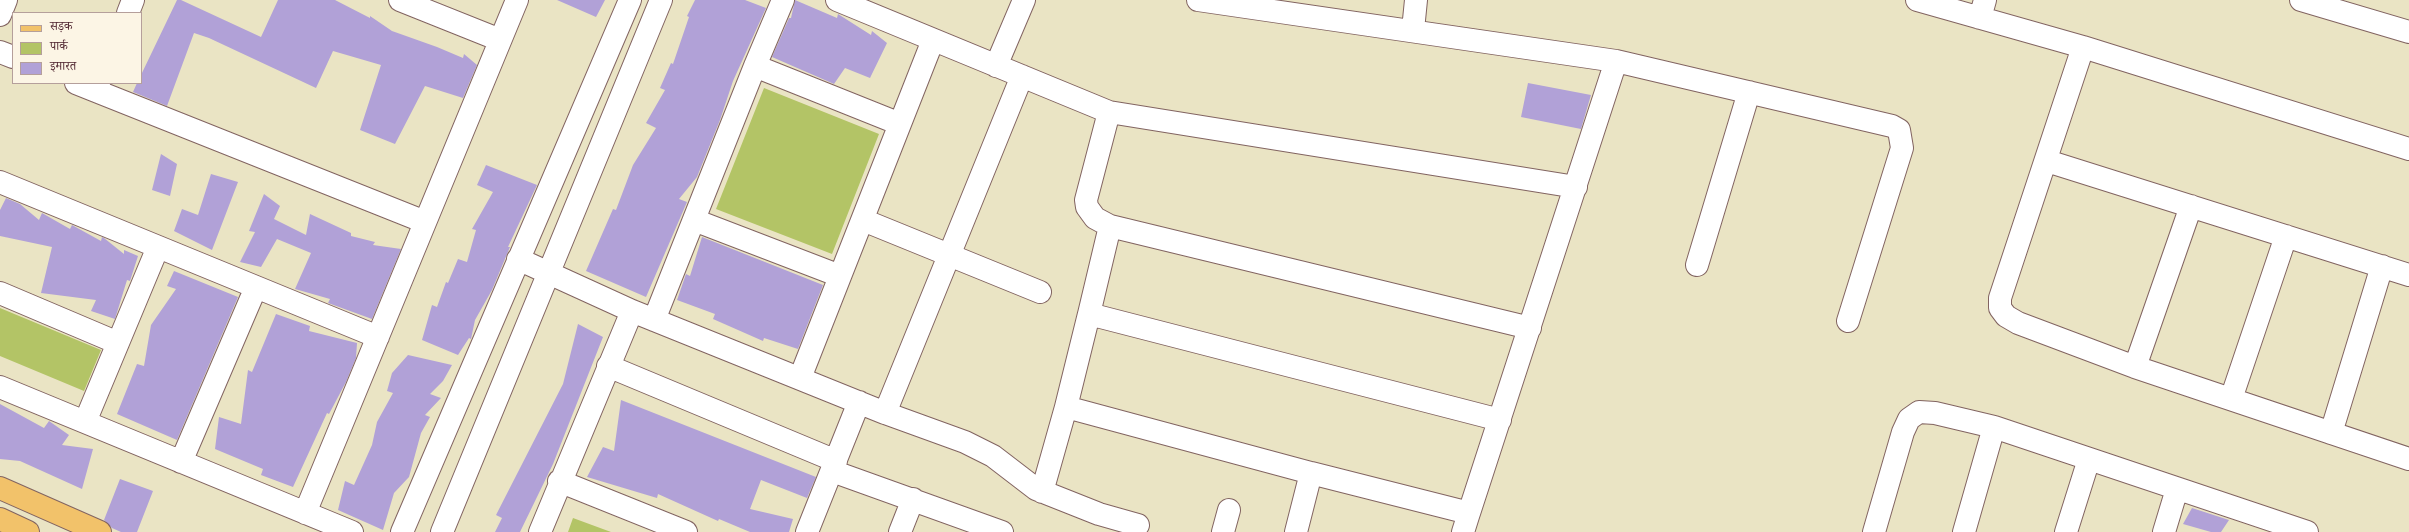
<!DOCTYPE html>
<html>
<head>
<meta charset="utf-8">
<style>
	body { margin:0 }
	#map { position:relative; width:2409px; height:532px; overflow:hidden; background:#eae4c4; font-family:"Libre Caslon Text","Noto Serif Devanagari",serif }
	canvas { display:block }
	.legend { position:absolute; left:12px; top:12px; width:130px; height:72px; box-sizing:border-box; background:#fcf5e5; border:1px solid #b59f9b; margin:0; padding:5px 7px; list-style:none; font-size:12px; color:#4a1f2b }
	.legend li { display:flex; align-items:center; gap:8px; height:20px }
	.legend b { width:20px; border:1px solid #b59f9b }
</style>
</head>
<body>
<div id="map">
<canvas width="2409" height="532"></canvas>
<ul class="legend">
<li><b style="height:5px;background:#f2c26a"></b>सड़क</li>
<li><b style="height:11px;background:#b3c466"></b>पार्क</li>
<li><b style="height:11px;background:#b1a1d7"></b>इमारत</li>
</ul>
</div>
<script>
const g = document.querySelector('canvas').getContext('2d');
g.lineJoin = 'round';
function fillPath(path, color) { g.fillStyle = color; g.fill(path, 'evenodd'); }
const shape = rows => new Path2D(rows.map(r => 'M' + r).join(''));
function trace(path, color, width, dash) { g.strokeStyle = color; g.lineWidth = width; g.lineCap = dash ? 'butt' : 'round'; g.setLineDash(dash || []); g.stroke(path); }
const green = shape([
	[764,88,879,134,832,254,716,209],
	[0,308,101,350,84,391,0,356],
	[573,518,611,532,568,532]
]);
const building = shape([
	[177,0,181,0,261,37,278,0,335,0,370,18,370,16,392,31,437,47,463,58,464,54,477,65,463,98,425,86,395,144,360,130,381,65,333,51,316,88,209,38,194,33,167,106,133,92,137,83,141,83,141,75],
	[557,0,605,0,596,17],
	[695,0,745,0,766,8,733,81,720,120,697,177,679,199,687,202,646,297,586,271,613,209,616,210,633,165,656,128,646,123,665,90,660,88,671,63,673,64,689,17,687,16],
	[795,0,837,18,838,14,871,35,872,31,887,43,870,78,845,68,834,84,772,57,789,18,791,18],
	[1528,83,1591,95,1581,129,1521,117],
	[161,154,177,164,170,196,152,190],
	[486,165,537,185,508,247,510,247,492,290,475,320,471,339,469,338,458,355,422,340,432,305,437,307,446,282,448,283,458,259,467,262,476,230,472,229,493,192,477,185],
	[211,174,238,182,212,250,174,231,182,209,198,215],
	[264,194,280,206,274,219,306,235,310,214,351,233,351,236,375,242,373,245,401,249,372,319,328,303,330,299,295,289,311,253,277,239,261,267,240,262,255,232,249,231],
	[6,198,20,204,39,220,42,213,70,229,72,225,101,241,102,237,104,238,124,254,124,250,138,256,130,281,127,280,115,319,91,311,96,300,41,293,52,247,0,236,0,210],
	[702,237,823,285,798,349,764,338,763,341,713,319,715,314,677,300,686,274,690,276],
	[174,271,238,297,177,440,117,414,137,364,144,366,151,325,176,289,167,286],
	[276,314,310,326,309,331,357,343,356,358,346,382,329,414,327,413,293,487,261,475,263,469,215,449,219,417,241,424,248,370,252,372],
	[578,324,603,337,553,464,520,532,495,532,502,518,496,515,563,384],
	[408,355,452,365,443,381,430,394,441,398,425,415,430,417,421,433,409,477,394,493,383,530,338,510,345,481,354,485,372,445,377,422,393,393,387,391,392,373],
	[621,400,816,477,807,498,761,480,750,509,793,519,789,532,750,532,719,519,718,521,658,494,657,498,587,477,603,447,614,451],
	[0,404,44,428,49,421,69,435,62,445,93,449,82,489,20,461,0,459],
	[120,479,153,491,137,532,121,532,112,528,104,520],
	[2192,508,2229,520,2221,532,2211,532,2183,524]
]);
const minor = shape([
	[400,0,500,40],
	[837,0,1109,112,1576,187],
	[1198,0,1616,61,1469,513],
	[1917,0,2083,47,2000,298,2000,308,2006,316,2018,323,2135,367,2409,459],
	[2301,0,2409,32],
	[128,13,133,0],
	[0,15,6,0],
	[1980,18,1985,0],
	[1413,30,1416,0],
	[2083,47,2409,149],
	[0,52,13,57],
	[1616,61,1892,126,1899,130,1902,148,1848,321],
	[755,66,783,0],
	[996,66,1024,0],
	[76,83,96,91],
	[99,83,96,91,425,222],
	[1109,112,1086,200,1087,207,1095,218,1110,226,1530,328],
	[2047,161,2409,275],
	[0,182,378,337],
	[694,220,840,276],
	[863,220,1040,292],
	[518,259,632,311,885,413,965,442,993,456,1036,489,1099,514,1138,525],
	[1697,265,1749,92],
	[0,293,118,343],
	[1089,314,1110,226],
	[654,320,755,66,900,124],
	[608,366,836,461],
	[2135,367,2191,206],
	[800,378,933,40],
	[0,387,352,532],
	[2231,399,2286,236],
	[1066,407,1089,314,1500,420],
	[885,413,1022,76],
	[85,422,158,247],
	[2331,433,2382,266],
	[181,462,256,287],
	[832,471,1002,532],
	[559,481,686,532],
	[1042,492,1066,407,1311,473],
	[305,513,517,0],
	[402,532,630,0],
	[442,532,661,0],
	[540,532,632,311],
	[807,532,859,402],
	[900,532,913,499],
	[1223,532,1229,510],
	[1296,532,1311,473,1469,513,1463,532],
	[1874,532,1903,432,1909,419,1919,412,1935,413,1994,427,2307,532],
	[1964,532,1994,427],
	[2066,532,2089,459],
	[2164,532,2177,489]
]);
const major = shape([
	[0,488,100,532],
	[0,519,28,532]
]);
fillPath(green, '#b3c466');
fillPath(building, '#b1a1d7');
trace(minor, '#826461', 24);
trace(major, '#826461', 24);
trace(minor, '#fff', 22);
trace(major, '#f2c26a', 22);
</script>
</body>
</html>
